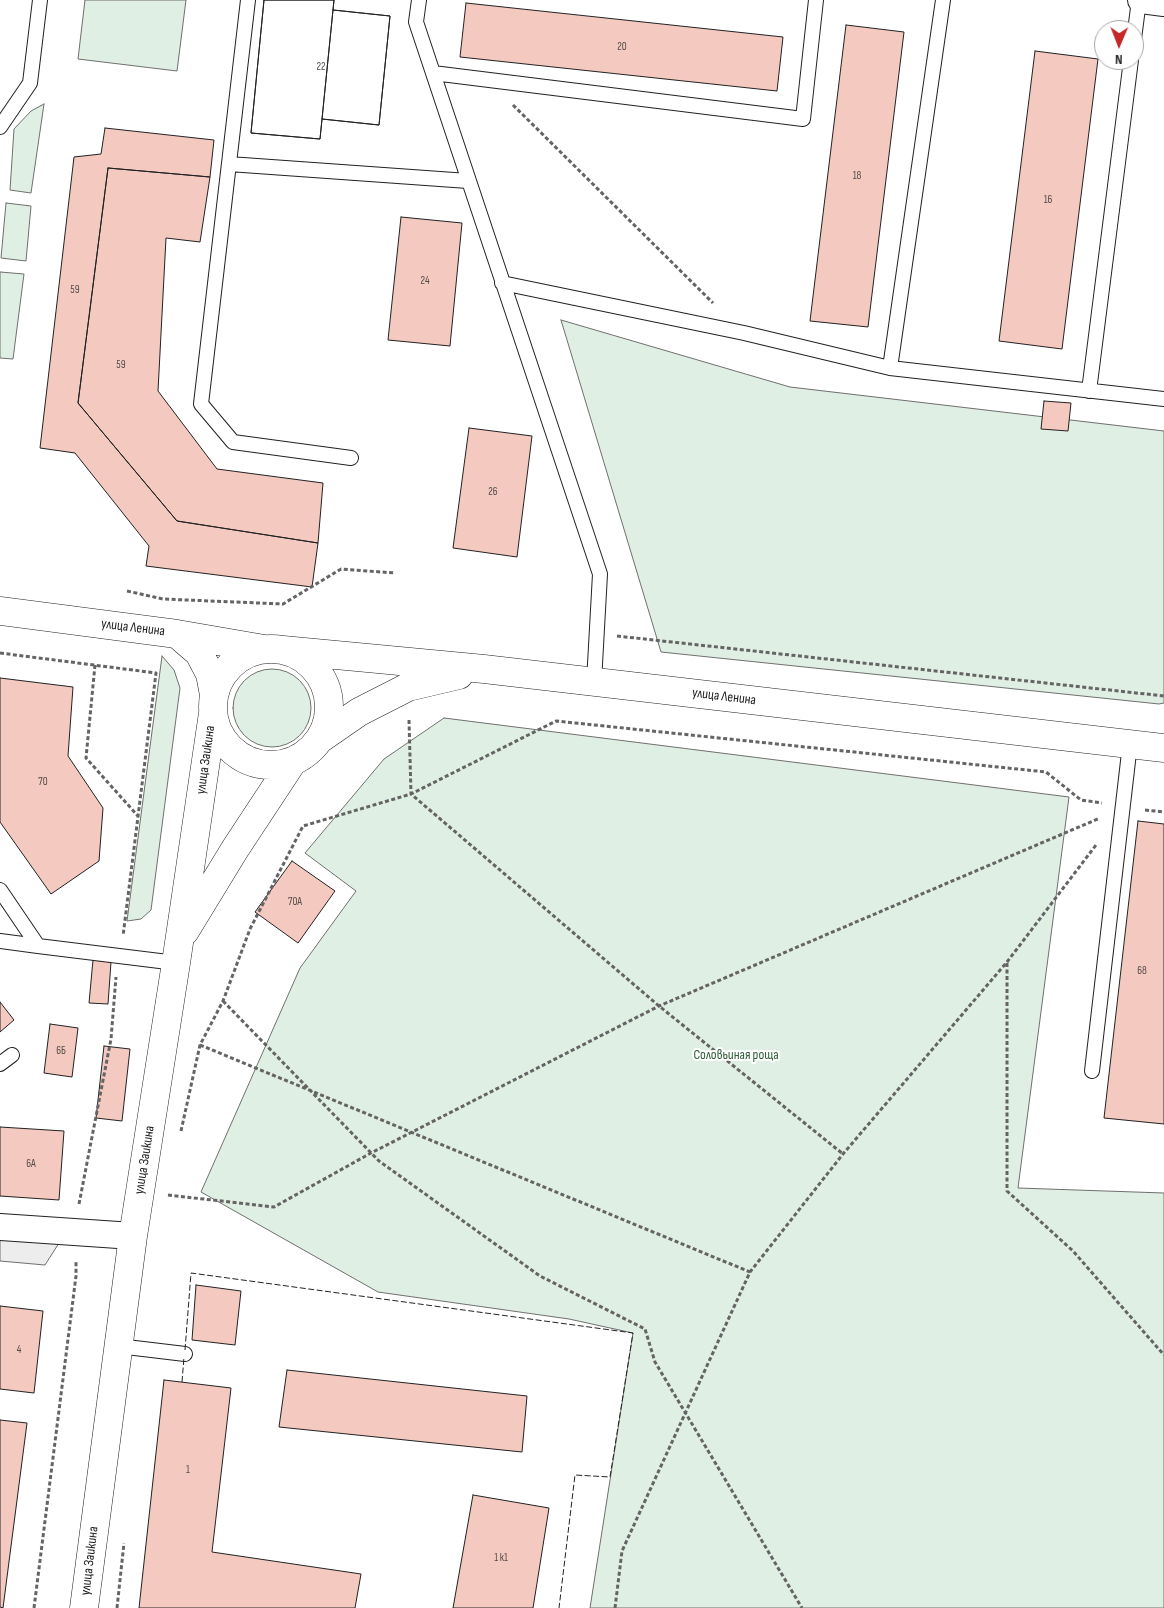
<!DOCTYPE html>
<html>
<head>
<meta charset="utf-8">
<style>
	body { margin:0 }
	#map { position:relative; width:1164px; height:1608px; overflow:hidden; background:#fff; font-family:"Sofia Sans Condensed",sans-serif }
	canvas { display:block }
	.north { position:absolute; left:1094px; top:20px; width:50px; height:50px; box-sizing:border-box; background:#fff; border:1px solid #a7a7a7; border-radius:50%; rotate:181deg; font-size:14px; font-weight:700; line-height:20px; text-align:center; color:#222 }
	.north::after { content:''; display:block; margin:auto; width:18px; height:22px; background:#c62828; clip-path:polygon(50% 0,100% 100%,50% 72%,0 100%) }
</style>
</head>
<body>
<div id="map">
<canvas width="1164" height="1608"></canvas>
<div class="north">N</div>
</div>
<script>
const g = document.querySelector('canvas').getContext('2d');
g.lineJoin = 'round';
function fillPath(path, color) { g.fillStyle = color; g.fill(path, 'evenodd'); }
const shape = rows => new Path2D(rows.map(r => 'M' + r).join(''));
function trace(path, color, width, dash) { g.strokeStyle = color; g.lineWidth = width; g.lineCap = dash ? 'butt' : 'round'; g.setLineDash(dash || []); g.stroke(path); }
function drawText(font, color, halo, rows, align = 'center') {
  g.font = font + ' "Sofia Sans Condensed",sans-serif'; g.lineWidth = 4; g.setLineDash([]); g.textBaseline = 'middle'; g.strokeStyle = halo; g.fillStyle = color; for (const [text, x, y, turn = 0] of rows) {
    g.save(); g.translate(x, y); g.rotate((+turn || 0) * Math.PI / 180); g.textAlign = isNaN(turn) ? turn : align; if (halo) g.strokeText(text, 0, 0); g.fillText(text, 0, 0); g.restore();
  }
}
const green = shape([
	[85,0,186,0,177,71,78,59,85,0],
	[44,104,31,193,10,190,14,129,31,111,44,104],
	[6,203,31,206,26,261,1,258,6,203],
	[0,272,24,274,13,359,0,358,0,272],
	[561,320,790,387,1164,431,1164,703,1159,704,661,652,561,320],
	[162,656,174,670,180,688,151,910,141,919,127,921,162,656],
	'233 708a39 39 0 1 1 78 0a39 39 0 1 1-78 0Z',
	[444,718,1069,797,1018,1188,1164,1193,1164,1608,590,1608,633,1333,569,1319,378,1292,201,1192,300,968,356,891,305,853,384,759,444,718]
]);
const parking = shape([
	[0,1238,59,1243,45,1265,0,1261,0,1238]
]);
const building = shape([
	[264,0,334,0,320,139,251,133,264,0],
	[264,0,334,0,333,10,390,16,379,125,322,119,320,139,251,133,264,0],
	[466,3,783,37,777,91,460,57,466,3],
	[333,10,390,16,379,125,322,119,333,10],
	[846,25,904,32,868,327,810,321,846,25],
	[1035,51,1098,59,1062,349,999,341,1035,51],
	[105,128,214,140,210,177,108,168,78,403,177,521,318,543,312,587,146,566,149,546,75,453,40,448,74,157,101,154,105,128],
	[108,168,210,177,200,242,166,238,158,391,217,469,323,483,318,543,177,521,78,403,108,168],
	[401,217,462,223,450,346,388,340,401,217],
	[1044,401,1071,403,1068,431,1041,429,1044,401],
	[469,428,532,436,517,557,453,548,469,428],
	[0,678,73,687,68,756,103,808,99,861,51,894,0,822,0,678],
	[1138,821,1164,824,1164,1124,1104,1118,1138,821],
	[292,861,335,891,298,943,255,912,292,861],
	[93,960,111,962,108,1004,89,1003,93,960],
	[0,1002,14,1020,0,1032,0,1002],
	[50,1024,78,1028,72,1077,44,1073,50,1024],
	[104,1046,130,1049,122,1121,96,1118,104,1046],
	[0,1127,64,1131,59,1200,0,1196,0,1127],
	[196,1285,241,1291,235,1345,192,1340,196,1285],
	[0,1306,43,1311,34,1393,0,1389,0,1306],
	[287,1370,527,1396,522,1452,279,1427,287,1370],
	[164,1380,231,1388,212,1552,361,1574,355,1608,139,1608,164,1380],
	[0,1420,27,1423,3,1608,0,1607,0,1420],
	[473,1495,549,1508,533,1608,453,1608,473,1495]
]);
const path = shape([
	[513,105,713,303],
	[127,591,163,599,283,604,341,569,395,573],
	[617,636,1164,696],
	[0,653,156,673,123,936],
	[95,665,86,758,138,816],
	[409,720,411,794,659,1006,843,1154],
	[1145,810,1164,812],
	[1007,963,1007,1191,1073,1251,1164,1355],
	[223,1001,379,1161,540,1276,645,1329,655,1362,802,1608],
	[200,1045,750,1272],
	[181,1131,200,1045,223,1001,250,929,303,826,411,794,556,721,1046,772,1081,800,1102,803],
	[168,1195,274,1207,371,1153,659,1006,1100,818],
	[79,1204,111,1039,116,977],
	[34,1608,76,1276,76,1261],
	[117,1608,124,1543],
	[615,1608,622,1551,750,1272,843,1154,1007,962,1096,845]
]);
const lane = shape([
	[248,0,201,404,233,442,351,458],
	[419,0,416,22,600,574,594,682],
	[1134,39,1139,0],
	[433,73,803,119,816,0],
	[0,127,30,83,40,0],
	[229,164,468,181],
	[502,283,744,333,890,368,1164,399],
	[890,368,943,0],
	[1089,391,1131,60],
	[0,890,38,946,176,963],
	[0,941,38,946],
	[0,1064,12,1055],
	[1092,1071,1130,744],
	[118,1346,185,1354]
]);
const street = shape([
	[1141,0,1164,3],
	[0,1227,133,1236]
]);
const secondary = shape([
	[0,611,177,634,264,649],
	[177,634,199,653,210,674,214,695],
	'213 707a58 58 0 1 1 116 0a58 58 0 1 1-116 0Z',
	[283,650,484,669,1164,748],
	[320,739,359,712,408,687,459,675],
	[185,931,235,849,293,761],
	[84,1608,133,1236,176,963,213,713]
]);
const fence = shape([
	[185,1350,191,1273,633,1333,610,1477,575,1475,559,1608],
	[182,1382,184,1357]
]);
const numberNames = [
	["20",622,47],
	["22",321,67],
	["18",857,176],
	["16",1048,200],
	["24",425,281],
	["59",75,290],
	["59",121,365],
	["26",493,492],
	["70",43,782],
	["70А",295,902],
	["68",1142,971],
	["6Б",61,1051],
	["6А",31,1164],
	["4",19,1350],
	["1",188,1470],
	["1 к1",501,1558]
];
const streetNames = [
	["улица Ленина",133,628,7],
	["улица Ленина",724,697,7],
	["улица Заикина",206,760,-82],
	["улица Заикина",145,1160,-81],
	["улица Заикина",90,1561,-83]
];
const parkNames = [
	["Соловьиная роща",736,1055]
];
fillPath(green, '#e0efe3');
trace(green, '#6f6f6f', 1);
fillPath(parking, '#ededed');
trace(parking, '#6f6f6f', 1);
fillPath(building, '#f3c9c0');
trace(building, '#222', 1);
trace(lane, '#222', 16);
trace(street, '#222', 28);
trace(secondary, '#222', 29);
trace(path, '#646464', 3, [4, 2.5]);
trace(lane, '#fff', 14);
trace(street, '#fff', 26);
trace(secondary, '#fff', 28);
trace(fence, '#222', 1, [6, 2.5]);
drawText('11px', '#564c4a', null, numberNames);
drawText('14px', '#222', '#fff', streetNames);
drawText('14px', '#2f5e38', '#fff', parkNames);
</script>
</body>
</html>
